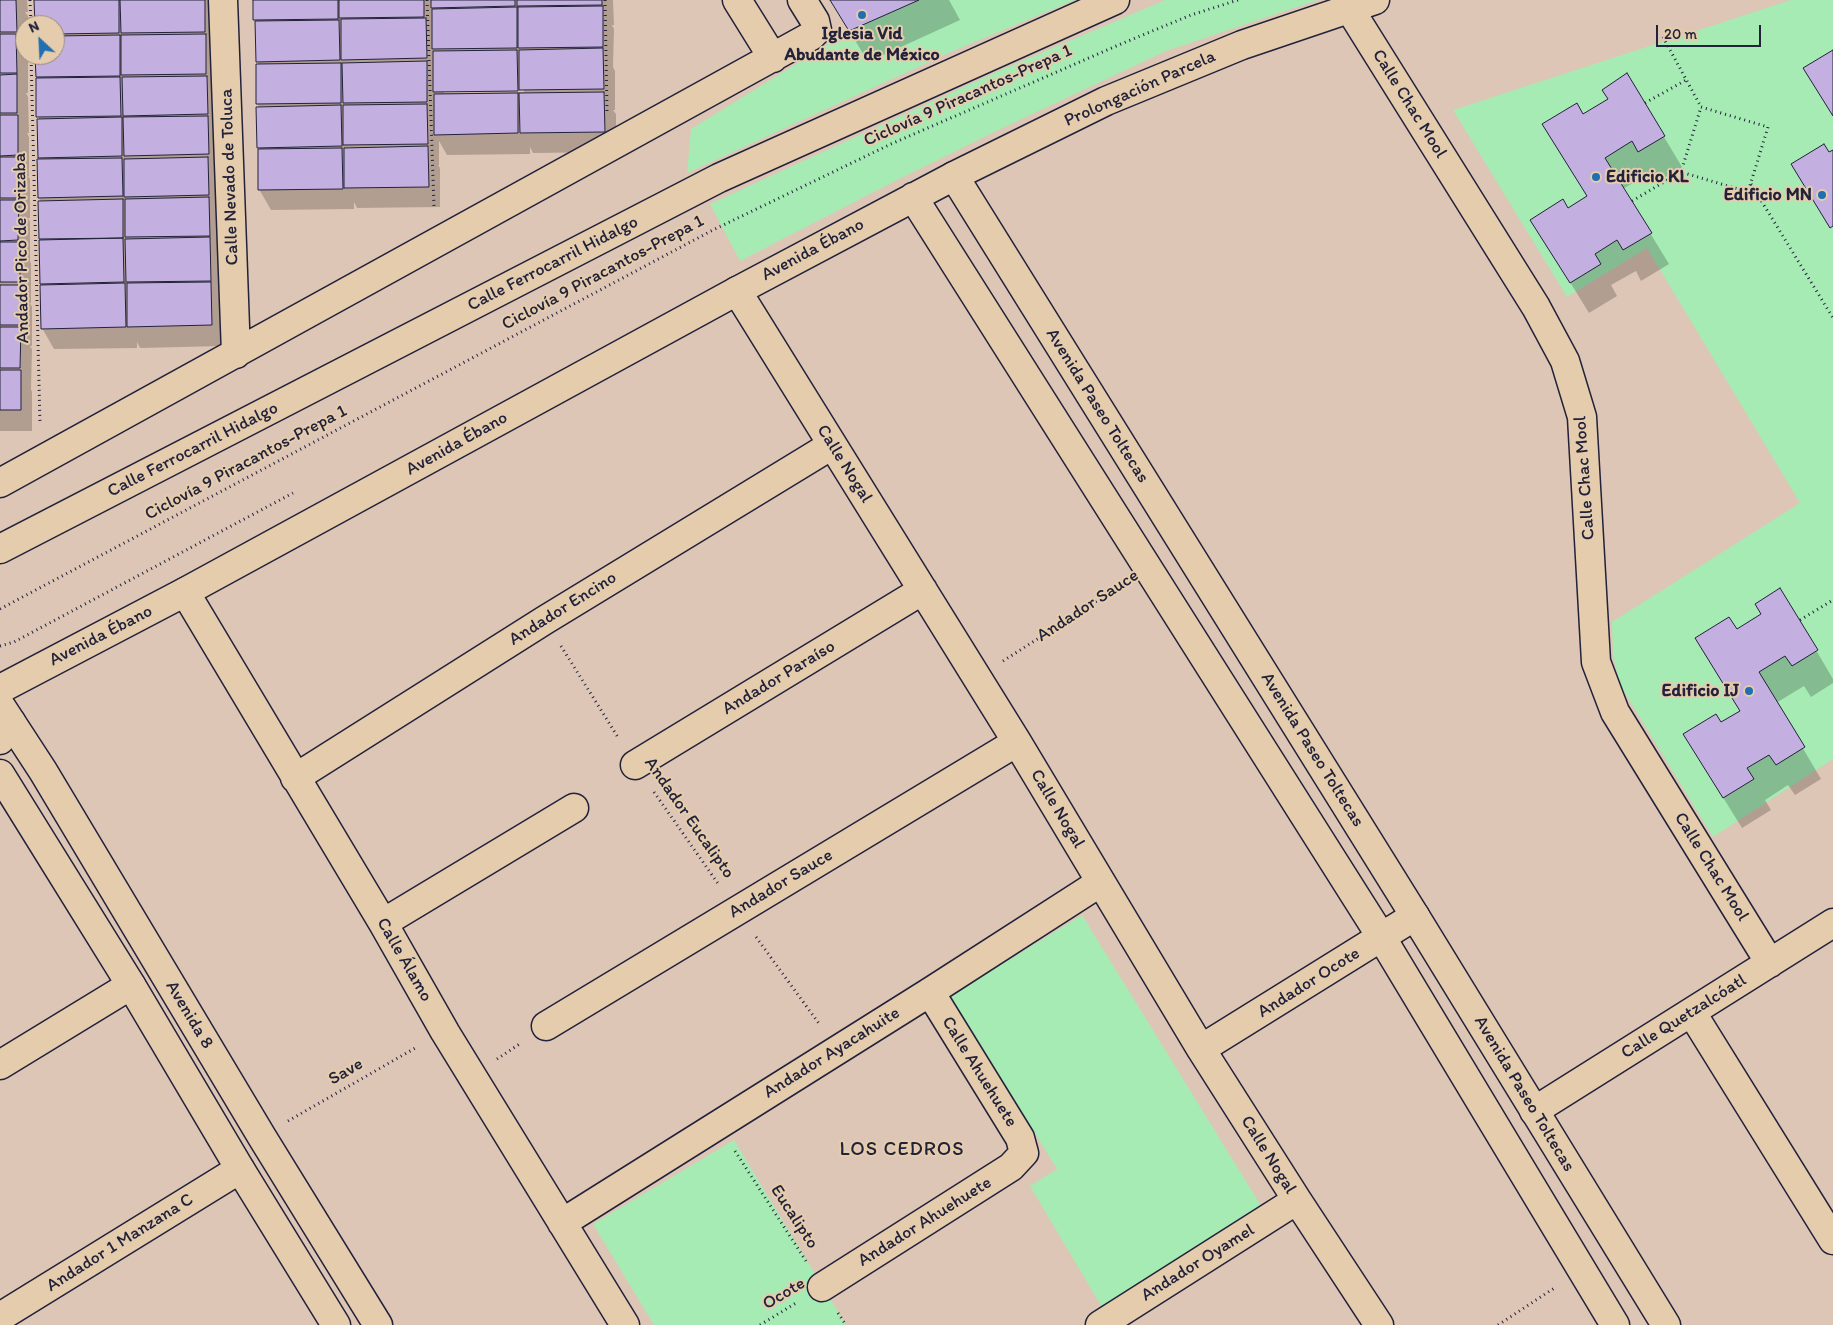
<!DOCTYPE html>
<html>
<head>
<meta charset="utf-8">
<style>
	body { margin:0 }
	#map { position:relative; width:1833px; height:1325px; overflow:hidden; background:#dec6b6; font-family:Itim,sans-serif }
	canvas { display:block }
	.north { position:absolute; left:15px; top:15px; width:50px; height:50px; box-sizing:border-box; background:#e4ccac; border:1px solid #96887f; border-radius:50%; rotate:335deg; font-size:14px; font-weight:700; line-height:20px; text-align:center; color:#22223b }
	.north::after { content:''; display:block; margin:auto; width:18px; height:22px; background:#1f6fb2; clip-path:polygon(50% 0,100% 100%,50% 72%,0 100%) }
	.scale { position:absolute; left:1656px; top:25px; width:105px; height:22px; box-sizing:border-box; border:2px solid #22223b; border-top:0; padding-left:6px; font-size:15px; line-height:18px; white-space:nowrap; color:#22223b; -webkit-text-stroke:4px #e4ccac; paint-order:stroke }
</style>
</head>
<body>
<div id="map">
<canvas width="1833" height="1325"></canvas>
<div class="north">N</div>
<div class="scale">20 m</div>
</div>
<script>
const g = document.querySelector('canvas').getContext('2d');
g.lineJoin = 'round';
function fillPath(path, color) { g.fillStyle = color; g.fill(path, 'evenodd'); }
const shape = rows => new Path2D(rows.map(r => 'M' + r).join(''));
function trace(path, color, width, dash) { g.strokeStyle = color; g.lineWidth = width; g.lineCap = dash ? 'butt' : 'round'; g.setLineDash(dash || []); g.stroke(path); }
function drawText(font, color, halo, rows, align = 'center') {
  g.font = font + ' Itim,sans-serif'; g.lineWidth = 4; g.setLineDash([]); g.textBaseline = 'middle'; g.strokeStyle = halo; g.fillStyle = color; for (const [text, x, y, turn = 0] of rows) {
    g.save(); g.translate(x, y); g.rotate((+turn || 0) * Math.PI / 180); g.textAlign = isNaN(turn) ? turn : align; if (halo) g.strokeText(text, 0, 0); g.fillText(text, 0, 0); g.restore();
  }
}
const green = shape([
	[919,0,1075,0,953,51,687,173,691,129,851,30],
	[1165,0,1318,0,1166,51,994,132,895,181,740,261,710,204,992,74],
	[1791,0,1833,0,1833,759,1713,837,1620,685,1613,656,1612,622,1800,503,1647,248,1567,297,1453,110],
	[1082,915,1263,1209,1103,1309,1030,1186,1057,1169,950,996],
	[734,1140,846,1325,654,1325,593,1224]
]);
const shadow = shape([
	[0,0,27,0,28,12,25,12,28,16,28,25,25,25,25,55,28,56,28,93,26,93,28,97,29,133,27,133,29,137,29,176,28,176,30,179,30,218,28,218,30,222,30,261,31,264,31,303,30,303,32,307,32,346,30,346,32,349,31,389,32,392,32,431,0,431],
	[35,0,209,0,217,13,223,346,140,348,137,342,137,348,54,349,42,328,42,286,41,283,39,202,41,202,39,198,41,160,39,157,39,80,37,76,37,55,55,55,55,25,36,25],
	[254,0,613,0,614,25,612,25,614,29,613,67,615,71,615,110,613,110,616,114,616,152,533,153,530,147,530,154,447,155,439,141,439,165,438,165,440,168,440,207,357,208,354,202,354,209,271,210,259,189,260,108,257,104,257,65,259,65,257,61],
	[524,89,524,92,444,93,444,90],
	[831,0,949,0,960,20,868,62],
	[1583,116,1664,137,1682,167,1657,182,1651,172,1623,189,1669,264,1641,281,1636,271,1611,285,1617,296,1589,313,1532,220,1568,210,1588,197],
	[1780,589,1833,679,1833,683,1811,697,1804,686,1776,703,1821,779,1795,795,1788,785,1765,800,1771,810,1742,828,1703,765,1721,724,1741,712,1736,630,1762,615]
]);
const building = shape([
	[0,0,16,0,17,32,0,32,0,0],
	[34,0,119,0,119,33,55,34,55,25,35,25,34,0],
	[120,0,205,0,205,32,121,33,120,0],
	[253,0,338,0,338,19,253,20,253,0],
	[339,0,424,0,424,17,339,18,339,0],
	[431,0,515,0,515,6,431,8,431,0],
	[517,0,602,0,602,5,517,6,517,0],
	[830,0,919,0,849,31,830,0],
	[603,6,603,47,518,48,518,7,603,6],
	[517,7,517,48,432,49,432,9,517,7],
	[426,18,427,58,341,60,341,19,426,18],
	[339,20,340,60,256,62,255,21,339,20],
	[0,34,16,34,17,73,0,73,0,34],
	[206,34,206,74,121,75,121,35,206,34],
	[120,35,120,76,36,77,35,55,55,55,55,36,120,35],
	[603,48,604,89,519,90,519,50,603,48],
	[517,50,518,91,433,92,433,51,517,50],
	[1833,50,1833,116,1803,68,1833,50],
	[427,61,427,102,343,103,342,63,427,61],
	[341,63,341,103,256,104,256,64,341,63],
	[1627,73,1665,136,1638,152,1632,141,1605,158,1652,233,1623,250,1617,240,1595,254,1601,264,1570,283,1530,220,1563,199,1568,208,1587,196,1542,124,1577,103,1583,114,1608,99,1602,90,1627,73],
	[17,74,17,113,0,113,0,75,17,74],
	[207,76,208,114,123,116,122,77,207,76],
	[120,77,121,116,36,117,36,78,120,77],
	[604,92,605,132,520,133,519,93,604,92],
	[518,93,518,133,434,135,434,94,518,93],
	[427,104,428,144,343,145,343,105,427,104],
	[341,105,342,146,257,148,256,107,341,105],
	[0,115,18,115,18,155,0,156,0,115],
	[208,116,209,154,124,156,123,117,208,116],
	[122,117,122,156,38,158,37,119,122,117],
	[1824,144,1829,152,1833,150,1833,226,1830,228,1791,164,1824,144],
	[428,146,429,187,344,188,344,148,428,146],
	[342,148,343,189,258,190,258,149,342,148],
	[0,157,18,157,18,198,0,198,0,157],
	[208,157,209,195,124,197,124,159,208,157],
	[122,158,123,196,38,198,37,159,122,158],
	[209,197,210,236,125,237,125,199,209,197],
	[123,199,123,238,39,239,38,201,123,199],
	[0,200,19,200,18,240,0,241,0,200],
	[210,237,211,281,126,282,125,239,210,237],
	[123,238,124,282,40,284,39,240,123,238],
	[0,242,20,242,20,282,0,282,0,242],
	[211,282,212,325,127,327,127,283,211,282],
	[125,283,126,327,41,329,40,285,125,283],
	[0,285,21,285,21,325,0,325,0,285],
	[0,327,21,327,20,368,0,368,0,327],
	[0,370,21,370,21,410,0,410,0,370],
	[1780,588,1818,650,1792,666,1785,656,1759,672,1805,747,1776,765,1769,755,1747,768,1754,779,1723,798,1683,734,1716,714,1721,722,1740,711,1695,638,1729,617,1737,629,1761,614,1755,604,1780,588]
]);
const path = shape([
	[30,0,31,25],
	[427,0,434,207],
	[605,0,607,112],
	[1663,37,1701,107],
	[31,55,40,424],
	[1645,103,1686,80],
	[1751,184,1833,318],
	[1632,201,1681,172,1701,107,1768,127,1748,192,1681,172],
	[0,609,713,230,891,144,1121,44,1191,15,1238,0],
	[1800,620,1833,600],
	[0,646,14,642,293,493],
	[561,646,619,739],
	[1003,661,1122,585],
	[654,792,719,885],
	[756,937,820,1025],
	[497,1059,521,1043],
	[288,1121,417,1047],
	[735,1151,806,1261],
	[838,1313,846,1325],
	[760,1325,796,1303],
	[1498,1325,1556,1287]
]);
const minor = shape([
	[223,0,236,354],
	[737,0,773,58],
	[1349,8,1536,307,1565,361,1582,417,1596,662,1615,712,1770,963],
	[954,176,1106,101,1242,45,1375,0],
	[737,291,1017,742,1201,1049,1297,1200,1379,1325],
	[0,483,811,36,817,30,815,21,802,0],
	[0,549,719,178,1115,0],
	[185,592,383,923,445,1032,625,1325],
	[0,740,11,722],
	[635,765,923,590],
	[295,778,545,620,832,445],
	[383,923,574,808],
	[1692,1013,1833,1240],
	[546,1026,1017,742],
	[1201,1049,1415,916],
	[0,1065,131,985],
	[1534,1111,1833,923],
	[562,1223,930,992,1101,882],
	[822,1287,1011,1167,1024,1153,1020,1138,930,992],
	[0,1317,240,1169],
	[1100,1325,1297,1200]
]);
const tertiary = shape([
	[913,197,1382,938,1615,1325],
	[0,689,185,592,737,291,954,176,1415,916,1666,1325],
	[0,705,43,771,262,1137,378,1325],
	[0,774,131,985,240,1169,336,1325]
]);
const markers = [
	[862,15,5,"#1f6fb2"],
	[1596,177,5,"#1f6fb2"],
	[1822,195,5,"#1f6fb2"],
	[1749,691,5,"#1f6fb2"]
];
const poiNames = [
	["Iglesia Vid",862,34,"center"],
	["Abudante de México",862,55,"center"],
	["Edificio KL",1606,177,"left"],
	["Edificio MN",1812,195],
	["Edificio IJ",1739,691]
];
const streetNames = [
	["Prolongación Parcela",1140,89,-24],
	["Ciclovía 9 Piracantos-Prepa 1",968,96,-24],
	["Calle Chac Mool",1409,104,58],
	["Calle Nevado de Toluca",230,177,-92],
	["Andador Pico de Orizaba",22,248,-91],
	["Avenida Ébano",813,250,-28],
	["Calle Ferrocarril Hidalgo",553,264,-27],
	["Ciclovía 9 Piracantos-Prepa 1",603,273,-28],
	["Avenida Paseo Toltecas",1097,406,58],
	["Avenida Ébano",457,444,-29],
	["Calle Ferrocarril Hidalgo",193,450,-27],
	["Ciclovía 9 Piracantos-Prepa 1",246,463,-28],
	["Calle Nogal",844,464,58],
	["Calle Chac Mool",1585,478,-94],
	["Andador Sauce",1088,606,-33],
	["Andador Encino",563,609,-32],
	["Avenida Ébano",101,636,-27],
	["Andador Paraíso",779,678,-31],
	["Avenida Paseo Toltecas",1312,750,58],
	["Calle Nogal",1057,809,59],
	["Andador Eucalipto",689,818,55],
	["Calle Chac Mool",1711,867,58],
	["Andador Sauce",781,884,-31],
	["Calle Álamo",404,960,60],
	["Andador Ocote",1309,983,-32],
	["Avenida 8",189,1015,59],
	["Calle Quetzalcóatl",1684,1017,-32],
	["Andador Ayacahuite",832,1053,-32],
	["Save",346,1072,-30],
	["Calle Ahuehuete",979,1072,58],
	["Avenida Paseo Toltecas",1524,1094,59],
	["Calle Nogal",1268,1155,58],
	["Eucalipto",794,1217,57],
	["Andador Ahuehuete",925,1222,-32],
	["Andador 1 Manzana C",120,1243,-32],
	["Andador Oyamel",1198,1263,-32],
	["Ocote",784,1294,-31]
];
const quarterNames = [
	["LOS CEDROS",902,1150]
];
fillPath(green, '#a6eab4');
fillPath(shadow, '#0003');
fillPath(building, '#c4b0e0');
trace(building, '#22223b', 1);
trace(minor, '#22223b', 31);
trace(tertiary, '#22223b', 31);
trace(path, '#22223b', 3, [1, 4]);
trace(minor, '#e4ccac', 28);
trace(tertiary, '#e4ccac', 28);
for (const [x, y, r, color] of markers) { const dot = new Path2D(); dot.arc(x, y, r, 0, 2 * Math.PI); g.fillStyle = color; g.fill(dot); trace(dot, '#e4ccac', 2); }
drawText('bold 18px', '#22223b', '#e4ccac', poiNames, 'right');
drawText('18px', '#22223b', '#e4ccac', streetNames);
g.letterSpacing = '1px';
drawText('20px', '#22223b', '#e4ccac', quarterNames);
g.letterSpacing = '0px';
</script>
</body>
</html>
